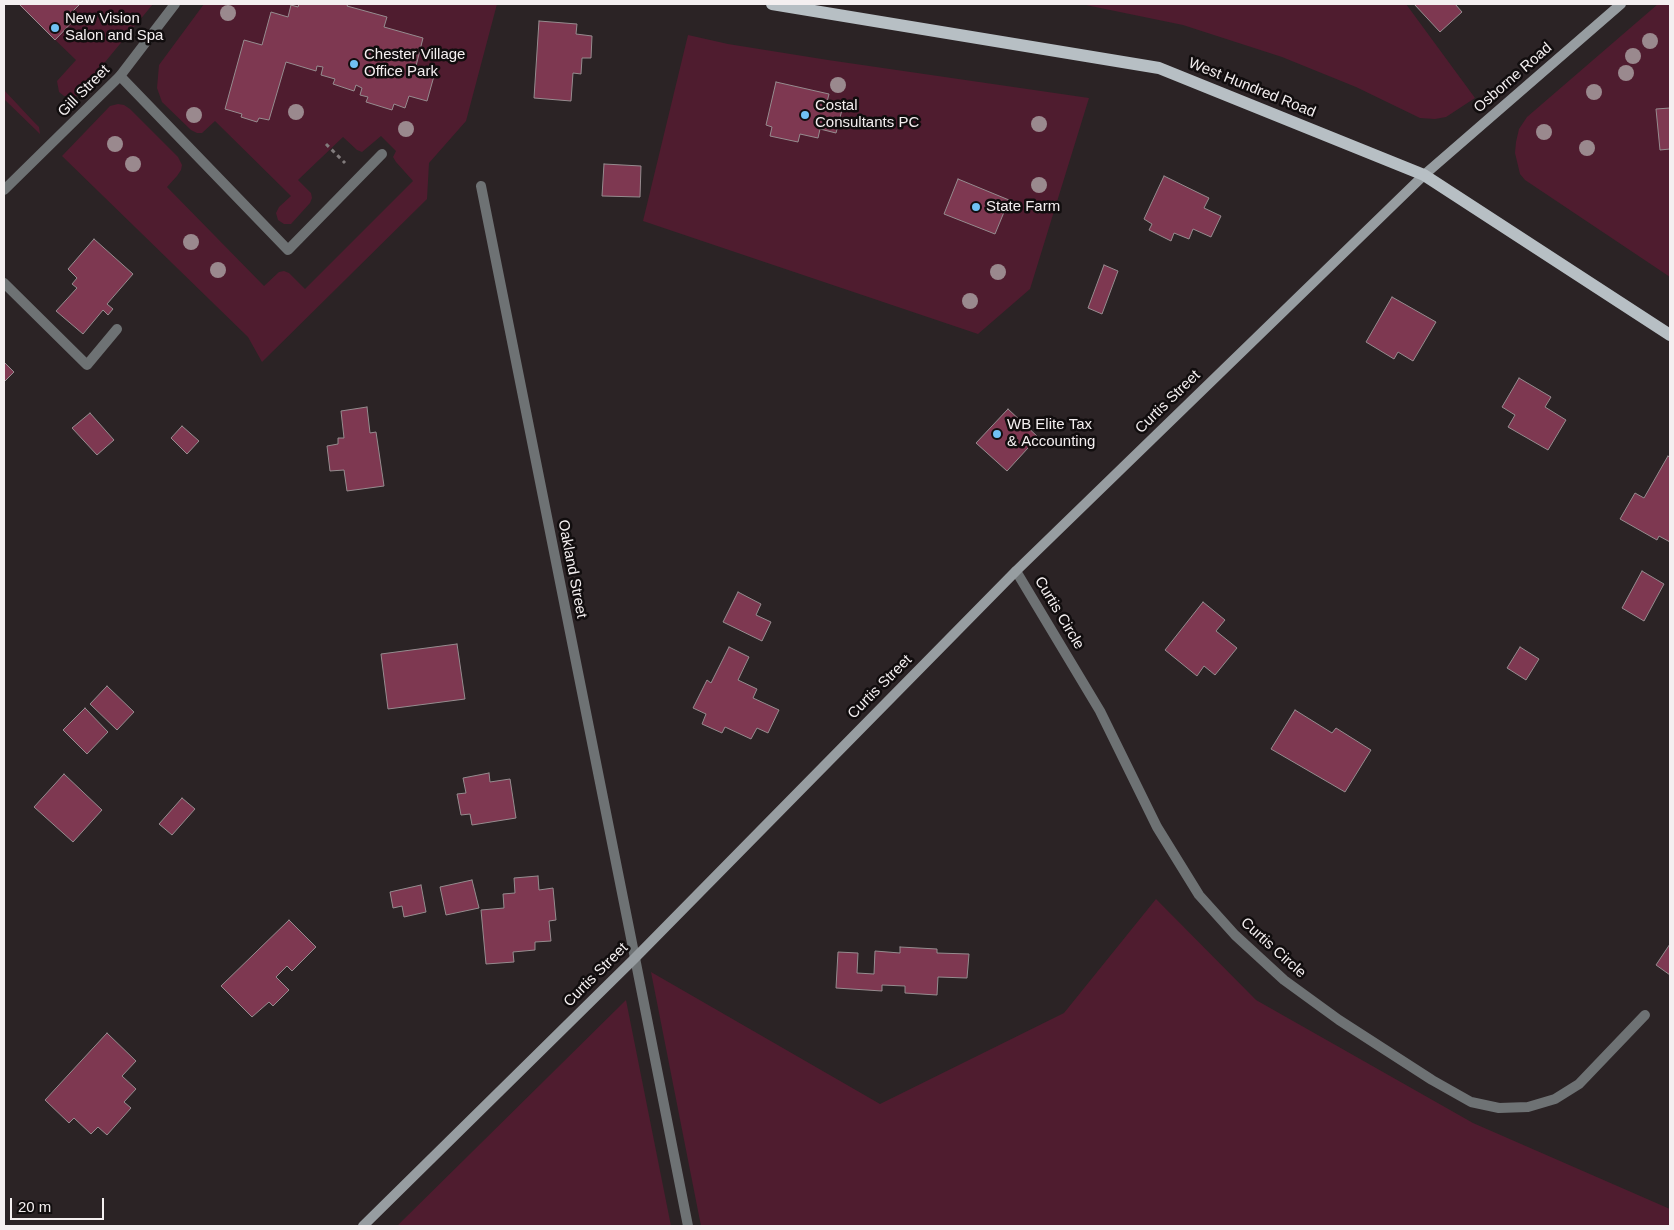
<!DOCTYPE html>
<html>
<head>
<meta charset="utf-8">
<style>
	body { margin:0 }
	#map { position:relative; width:1674px; height:1230px; overflow:hidden; background:#2b2325; font-family:Helvetica,sans-serif }
	canvas { display:block }
	.frame { position:absolute; inset:0; border:5px solid #f4eff0; pointer-events:none }
	.scale { position:absolute; left:10px; top:1198px; width:94px; height:22px; box-sizing:border-box; border:2px solid #f4eff0; border-top:0; padding-left:6px; font-size:15px; line-height:18px; white-space:nowrap; color:#f4eff0; -webkit-text-stroke:4px #110d0e; paint-order:stroke }
</style>
</head>
<body>
<div id="map">
<canvas width="1674" height="1230"></canvas>
<div class="frame"></div>
<div class="scale">20 m</div>
</div>
<script>
const g = document.querySelector('canvas').getContext('2d');
g.lineJoin = 'round';
function fillPath(path, color) { g.fillStyle = color; g.fill(path, 'evenodd'); }
const shape = rows => new Path2D(rows.map(r => 'M' + r).join(''));
function trace(path, color, width, dash) { g.strokeStyle = color; g.lineWidth = width; g.lineCap = dash ? 'butt' : 'round'; g.setLineDash(dash || []); g.stroke(path); }
function drawText(font, color, halo, rows, align = 'center') {
  g.font = font + ' Helvetica,sans-serif'; g.lineWidth = 5; g.setLineDash([]); g.textBaseline = 'middle'; g.strokeStyle = halo; g.fillStyle = color; for (const [text, x, y, turn = 0] of rows) {
    g.save(); g.translate(x, y); g.rotate((+turn || 0) * Math.PI / 180); g.textAlign = isNaN(turn) ? turn : align; if (halo) g.strokeText(text, 0, 0); g.fillText(text, 0, 0); g.restore();
  }
}
const green = shape([
	[18,4,153,4,77,96,72,97,64,96,59,92,57,81,76,60],
	[204,4,497,4,466,121,429,163,427,199,262,362,248,337,62,156,110,106,118,104,124,105,130,109,178,157,182,165,181,170,177,176,167,187,264,286,279,272,284,271,289,273,305,289,413,181,396,162,393,157,396,151,381,136,362,152,357,150,343,137,298,180,311,193,312,198,310,203,291,224,284,224,278,220,276,213,279,207,291,196,215,121,202,133,197,133,191,130,162,102,157,88,159,65],
	[1081,4,1406,4,1475,98,1446,117,1435,119,1420,118,1356,87,1282,57,1183,25],
	[1658,4,1670,4,1670,277,1525,180,1520,174,1515,153,1516,142,1519,129,1527,117],
	[688,35,728,44,828,60,1089,98,1030,289,978,334,643,221],
	[4,90,33,121,39,127,40,134,4,99],
	[1156,899,1256,1000,1473,1123,1670,1209,1670,1226,701,1226,651,972,880,1104,1064,1013],
	[626,1000,671,1226,397,1226]
]);
const building = shape([
	[19,4,80,4,72,12,77,17,55,40,19,4],
	[299,4,348,4,347,6,387,17,384,27,423,38,415,70,434,76,427,101,409,96,405,108,394,104,392,110,366,102,368,97,360,95,362,88,356,85,354,91,333,84,335,79,321,75,323,67,317,66,316,71,286,62,269,120,259,118,257,122,241,117,242,114,225,109,244,40,262,45,271,12,288,17,291,5,298,7,299,4],
	[1414,4,1455,4,1462,12,1440,32,1414,4],
	[539,21,577,24,576,34,592,36,591,58,582,58,581,74,573,73,571,101,534,98,539,21],
	[776,82,829,94,827,102,843,106,836,133,820,129,818,138,800,134,798,142,770,136,772,127,766,125,776,82],
	[1670,108,1670,149,1660,150,1656,109,1670,108],
	[604,164,641,166,640,197,602,196,604,164],
	[1164,176,1209,198,1204,208,1221,216,1211,237,1193,229,1189,239,1174,233,1171,241,1149,230,1152,224,1144,219,1164,176],
	[958,179,1009,200,995,234,944,214,958,179],
	[94,239,133,274,107,304,113,309,108,315,103,310,83,334,56,311,77,288,72,284,77,278,68,269,94,239],
	[1104,265,1118,271,1102,314,1088,308,1104,265],
	[1392,297,1436,322,1413,361,1398,352,1394,359,1366,342,1392,297],
	[4,362,14,372,4,382,4,362],
	[1519,378,1551,397,1545,407,1566,420,1548,450,1508,427,1515,415,1502,407,1519,378],
	[367,407,370,433,376,432,384,486,347,491,344,470,330,471,327,446,338,444,338,438,344,438,341,411,367,407],
	[1008,409,1038,437,1007,471,976,443,1008,409],
	[90,413,114,440,97,455,72,428,90,413],
	[182,426,199,441,187,454,171,438,182,426],
	[1668,456,1670,458,1670,542,1659,536,1657,540,1620,519,1635,493,1644,498,1668,456],
	[1642,571,1664,584,1644,621,1622,608,1642,571],
	[738,592,761,604,756,615,771,622,762,641,723,622,738,592],
	[1203,602,1225,620,1216,631,1237,648,1215,675,1204,666,1197,676,1165,650,1203,602],
	[457,644,465,699,388,709,381,654,457,644],
	[729,647,749,657,738,680,757,689,753,698,779,710,768,733,757,728,751,739,725,727,722,733,702,724,706,714,693,708,707,680,711,683,729,647],
	[1520,647,1539,659,1526,680,1507,668,1520,647],
	[107,686,134,712,117,730,90,704,107,686],
	[85,708,108,732,87,754,63,730,85,708],
	[1295,710,1332,733,1336,728,1371,750,1345,792,1271,749,1295,710],
	[489,773,490,782,510,779,516,818,472,825,470,814,461,815,457,794,466,793,463,778,489,773],
	[64,774,102,810,73,842,34,807,64,774],
	[182,798,195,809,172,835,159,824,182,798],
	[538,876,539,890,553,888,556,920,549,921,551,941,535,942,535,950,513,952,514,962,486,964,481,910,504,908,503,894,515,893,514,878,538,876],
	[472,880,479,908,446,915,440,887,472,880],
	[421,885,426,912,404,917,402,906,393,908,390,892,421,885],
	[289,920,316,947,292,971,287,966,276,977,289,990,273,1006,269,1002,252,1017,221,986,289,920],
	[1670,944,1670,975,1656,965,1670,944],
	[900,947,937,949,937,953,969,954,967,978,938,977,937,995,905,993,905,986,882,985,882,991,836,988,838,952,858,953,857,973,874,974,875,951,900,953,900,947],
	[107,1033,136,1061,122,1076,136,1089,124,1102,131,1108,107,1135,98,1127,91,1134,74,1118,69,1123,45,1100,107,1033]
]);
const path = shape([
	[326,144,345,163]
]);
const lane = shape([
	[120,76,288,250,382,154],
	[4,283,87,365,117,329],
	[635,958,688,1226]
]);
const street = shape([
	[481,186,635,958],
	[4,190,120,76,175,4],
	[1016,571,1100,711,1157,827,1199,895,1235,935,1284,980,1339,1020,1432,1080,1471,1102,1499,1108,1528,1107,1555,1099,1579,1084,1645,1015]
]);
const secondary = shape([
	[363,1226,635,958,1016,571,1424,175,1621,4]
]);
const primary = shape([
	[772,4,1159,68,1424,175,1670,335]
]);
const trees = [
	[228,13],
	[1650,41],
	[1633,56],
	[1626,73],
	[838,85],
	[1594,92],
	[296,112],
	[194,115],
	[1039,124],
	[406,129],
	[1544,132],
	[115,144],
	[1587,148],
	[133,164],
	[1039,185],
	[191,242],
	[218,270],
	[998,272],
	[970,301]
];
const markers = [
	[55,28,5,"#70c1f4"],
	[354,64,5,"#70c1f4"],
	[805,115,5,"#70c1f4"],
	[976,207,5,"#70c1f4"],
	[997,434,5,"#70c1f4"]
];
const poiNames = [
	["New Vision",65,19],
	["Salon and Spa",65,36],
	["Chester Village",364,55],
	["Office Park",364,72],
	["Costal",815,106],
	["Consultants PC",815,123],
	["State Farm",986,207],
	["WB Elite Tax",1007,425],
	["& Accounting",1007,442]
];
const streetNames = [
	["Osborne Road",1513,78,-41],
	["West Hundred Road",1252,88,22],
	["Gill Street",84,91,-45],
	["Curtis Street",1168,402,-44],
	["Oakland Street",572,569,79],
	["Curtis Circle",1059,613,59],
	["Curtis Street",880,687,-45],
	["Curtis Circle",1273,948,42],
	["Curtis Street",596,975,-45]
];
fillPath(green, '#4f1c2f');
fillPath(building, '#7e3851');
trace(building, '#968c8f', 1);
trace(path, '#827c7d', 3, [4, 4]);
trace(lane, '#6e7274', 10);
trace(street, '#6e7274', 10);
trace(secondary, '#979da1', 10);
trace(primary, '#b7bfc4', 12);
g.fillStyle = '#9a898e';
for (const [x, y] of trees) { g.beginPath(); g.arc(x, y, 8, 0, 2 * Math.PI); g.fill(); }
for (const [x, y, r, color] of markers) { const dot = new Path2D(); dot.arc(x, y, r, 0, 2 * Math.PI); g.fillStyle = color; g.fill(dot); trace(dot, '#110d0e', 2); }
drawText('15px', '#f4eff0', '#110d0e', poiNames, 'left');
drawText('15px', '#f4eff0', '#110d0e', streetNames);
</script>
</body>
</html>
